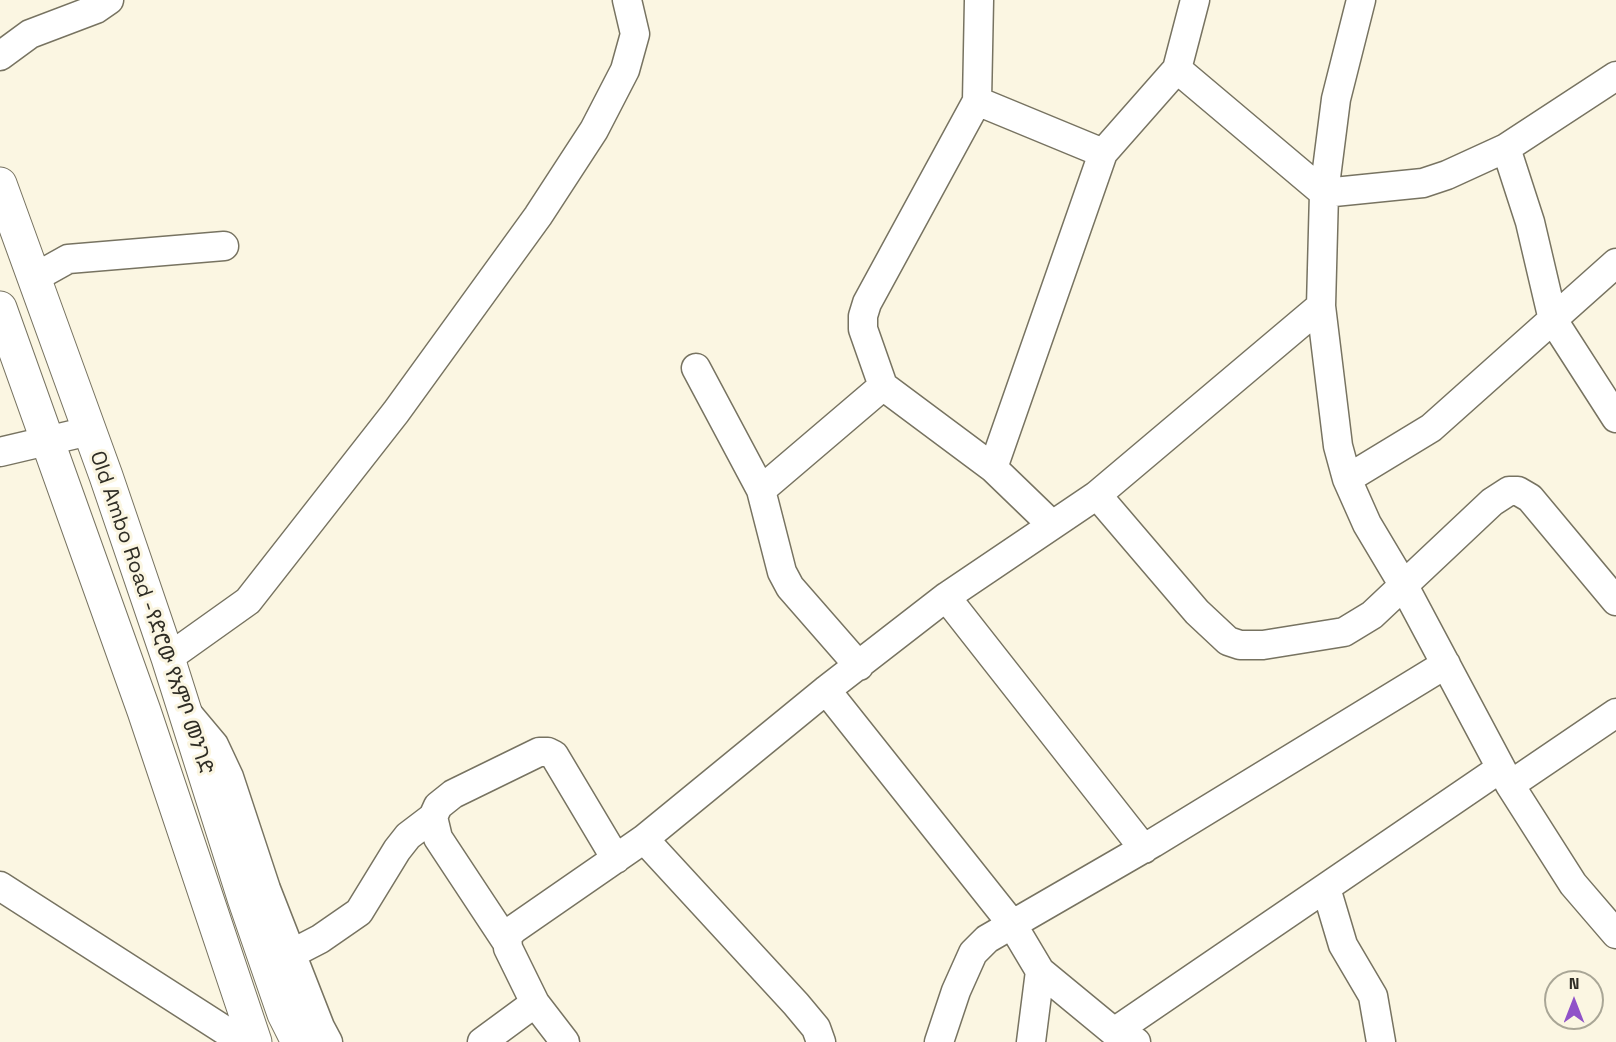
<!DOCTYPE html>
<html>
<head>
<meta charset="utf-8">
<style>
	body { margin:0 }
	#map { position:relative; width:1616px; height:1042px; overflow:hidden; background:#fbf6e2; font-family:"Space Grotesk",sans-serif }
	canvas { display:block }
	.north { position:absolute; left:1544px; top:970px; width:60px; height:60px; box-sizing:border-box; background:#fbf6e2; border:2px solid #a9a696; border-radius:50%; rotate:0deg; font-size:16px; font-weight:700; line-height:24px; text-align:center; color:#2f2d25 }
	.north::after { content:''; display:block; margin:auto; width:21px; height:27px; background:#9052c8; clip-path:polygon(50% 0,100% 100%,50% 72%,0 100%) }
</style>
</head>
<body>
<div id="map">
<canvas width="1616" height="1042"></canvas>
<div class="north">N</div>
</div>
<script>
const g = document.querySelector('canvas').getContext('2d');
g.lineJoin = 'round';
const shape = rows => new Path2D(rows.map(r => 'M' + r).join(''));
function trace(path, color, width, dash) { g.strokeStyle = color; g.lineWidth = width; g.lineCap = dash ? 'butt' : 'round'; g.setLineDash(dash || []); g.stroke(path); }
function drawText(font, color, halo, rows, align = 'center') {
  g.font = font + ' "Space Grotesk","Noto Sans Ethiopic",sans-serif'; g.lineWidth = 6; g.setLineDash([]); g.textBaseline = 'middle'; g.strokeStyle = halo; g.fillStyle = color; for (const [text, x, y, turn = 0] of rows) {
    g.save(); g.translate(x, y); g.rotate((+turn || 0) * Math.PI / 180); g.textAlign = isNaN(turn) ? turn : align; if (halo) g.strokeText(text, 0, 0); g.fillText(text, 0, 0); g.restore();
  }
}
const street = shape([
	[1361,0,1336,99,1324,193,1321,306,1338,446,1347,479,1367,524,1404,586,1510,785,1573,884,1616,934],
	[0,56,30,34,96,9,109,0],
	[1177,69,1324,193,1423,183,1447,175,1506,148,1616,76],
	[977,101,1103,153],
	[1506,148,1530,222,1553,320,1616,418],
	[34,278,68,259,224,246],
	[696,368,761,490,782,572,790,587,859,666],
	[883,386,863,329,863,316,867,303,977,101,979,0],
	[0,452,89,431],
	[993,468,1103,153,1177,69,1195,0],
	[1347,479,1431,428,1616,263],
	[761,490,883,386,993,468,1051,524],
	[1097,495,1197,612,1228,641,1240,645,1263,645,1344,632,1372,615,1492,502,1509,491,1518,491,1530,498,1616,601],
	[946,597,1144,849],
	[168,658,248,601,396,412,538,216,594,130,625,70,635,34,627,0],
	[826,690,1012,924,1040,971,1114,1032,1136,1042],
	[188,714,214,745,229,777,266,889,320,1027,328,1042],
	[1510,785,1616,713],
	[644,839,796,1004,816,1028,821,1042],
	[0,886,243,1042],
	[1326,888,1343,945,1373,996,1381,1042],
	[506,941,438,838,433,817,438,806,453,794,539,752,548,752,554,755,616,859],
	[291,954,320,939,359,912,397,850,408,836,433,817],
	[1114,1032,1501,768],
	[482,1042,535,1003],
	[565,1042,535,1003,508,948,507,936,514,929,644,839,826,690,946,597,1097,495,1321,306],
	[939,1042,956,991,973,953,987,939,1153,843,1446,664],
	[1031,1042,1040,971]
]);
const primary = shape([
	[0,184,106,476,168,658,244,898,284,1014,298,1042],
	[0,308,144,711,255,1042]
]);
const streetNames = [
	["Old Ambo Road -የድሮው የአምቦ መንገድ",151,613,71]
];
trace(street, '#777361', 31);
trace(primary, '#777361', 35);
trace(street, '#fff', 28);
trace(primary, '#fff', 33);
drawText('21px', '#2f2d25', '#fbf6e2', streetNames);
</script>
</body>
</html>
